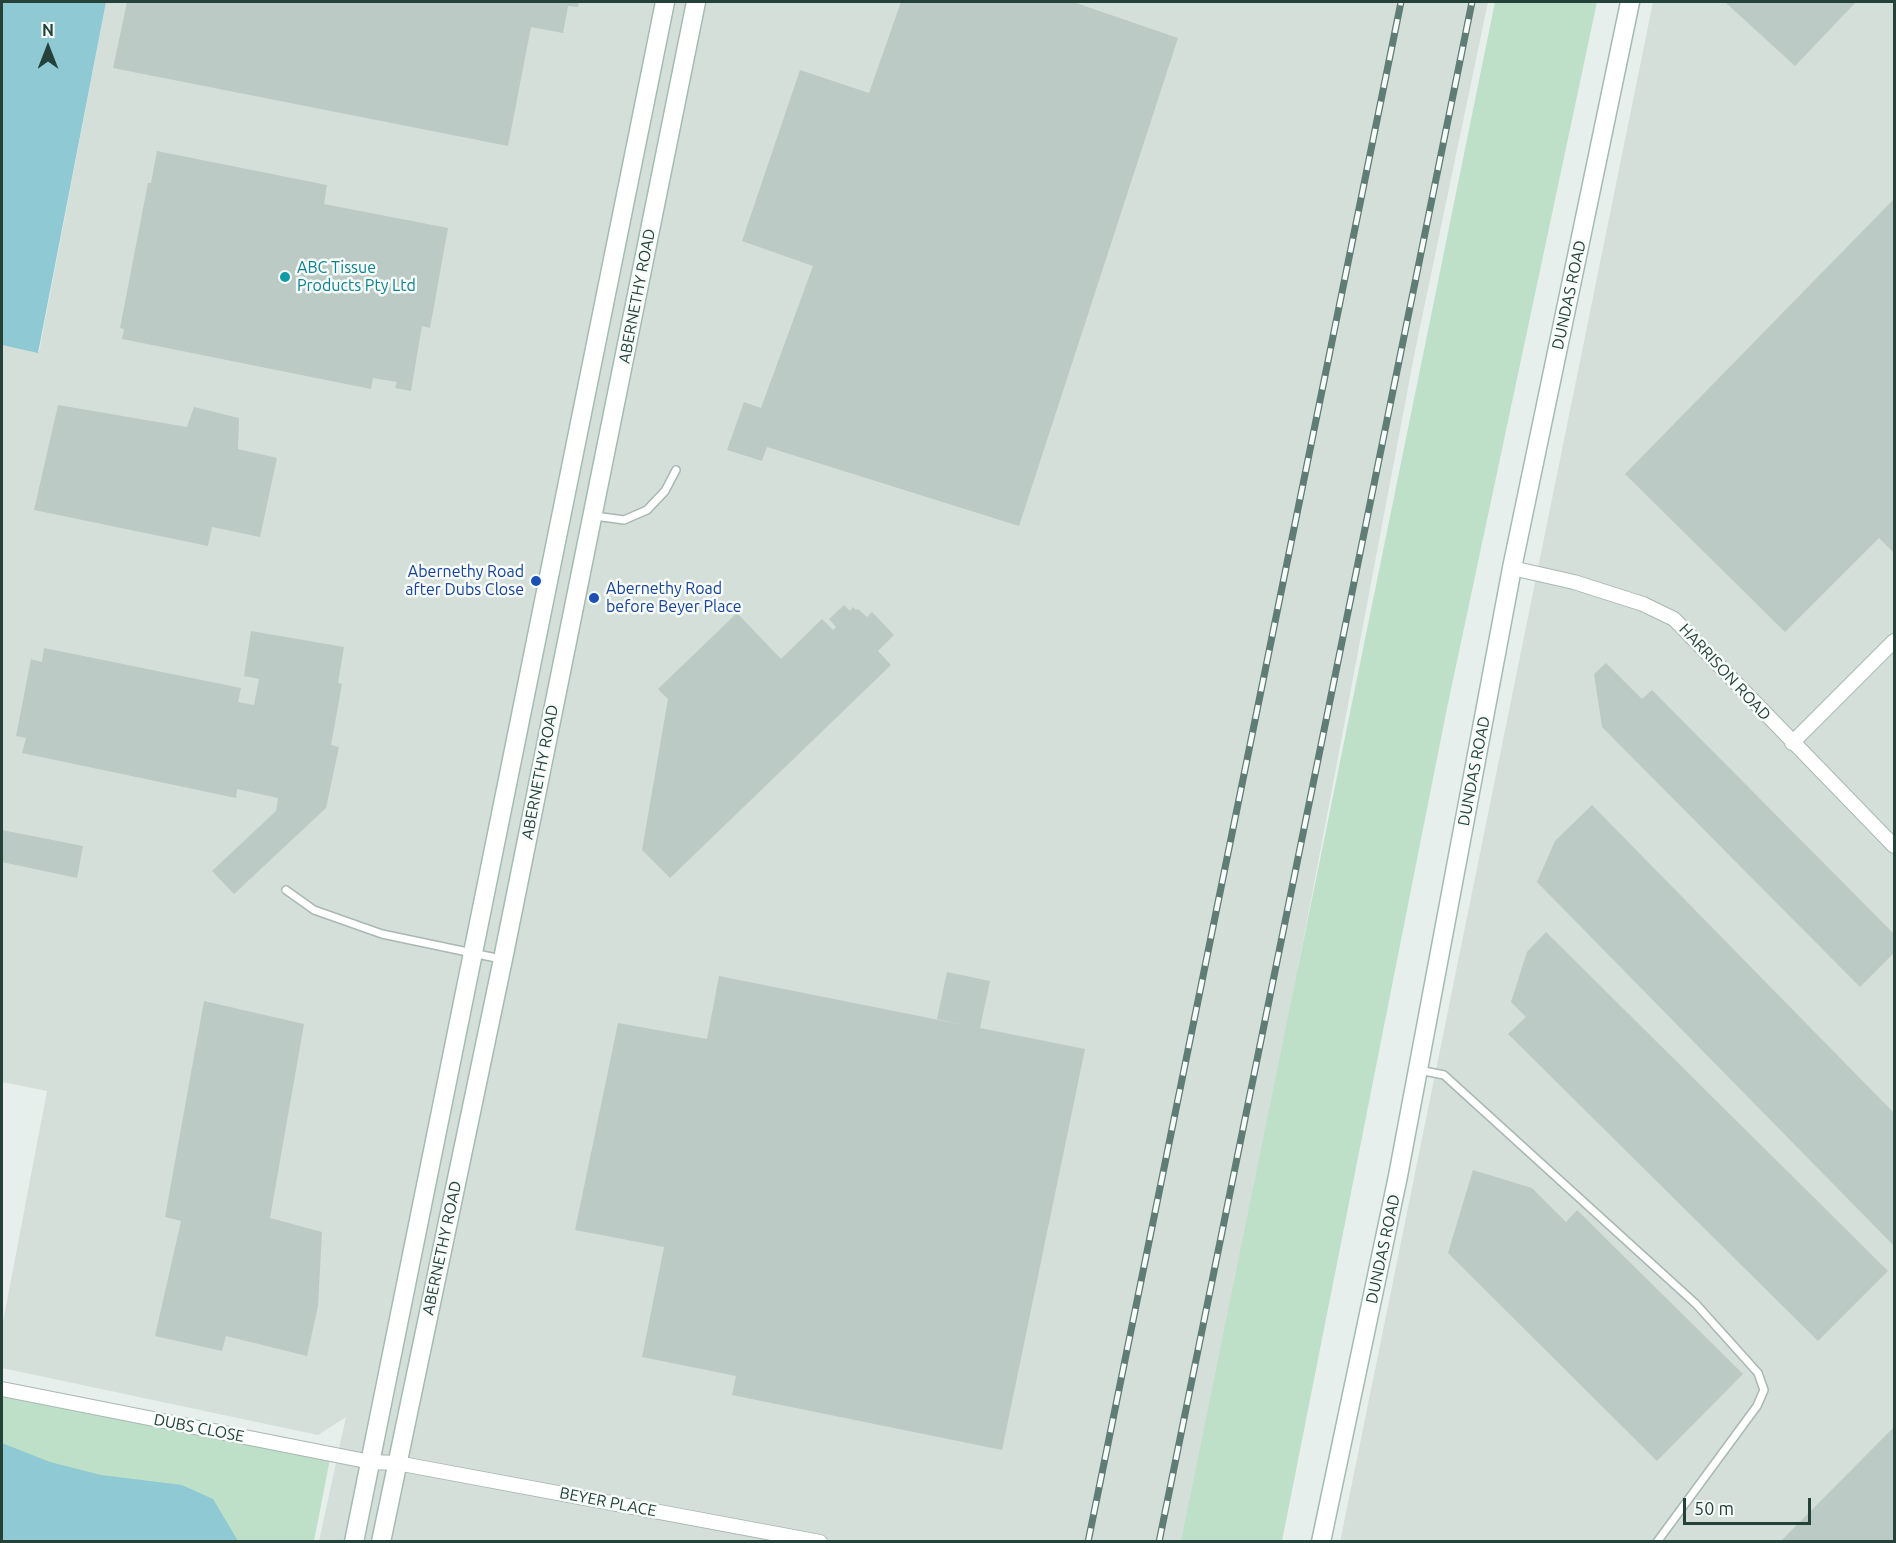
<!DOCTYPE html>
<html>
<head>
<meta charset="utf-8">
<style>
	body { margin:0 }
	#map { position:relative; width:1896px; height:1543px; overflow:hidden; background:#e6efeb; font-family:Ubuntu,sans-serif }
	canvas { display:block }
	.frame { position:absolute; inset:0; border:3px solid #24423a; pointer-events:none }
	.north { position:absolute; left:18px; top:18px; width:60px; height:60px; -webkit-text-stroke:4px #f7fbf9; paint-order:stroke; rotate:0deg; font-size:16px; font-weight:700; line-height:24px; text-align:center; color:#24423a }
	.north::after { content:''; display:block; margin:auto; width:21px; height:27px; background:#24423a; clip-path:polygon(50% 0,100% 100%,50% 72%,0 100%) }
	.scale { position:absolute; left:1683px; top:1498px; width:128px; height:27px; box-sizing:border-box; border:3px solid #24423a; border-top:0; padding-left:8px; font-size:18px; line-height:21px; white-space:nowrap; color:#24423a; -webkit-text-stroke:4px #f7fbf9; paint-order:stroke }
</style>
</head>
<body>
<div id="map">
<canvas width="1896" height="1543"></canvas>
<div class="frame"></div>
<div class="north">N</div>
<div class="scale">50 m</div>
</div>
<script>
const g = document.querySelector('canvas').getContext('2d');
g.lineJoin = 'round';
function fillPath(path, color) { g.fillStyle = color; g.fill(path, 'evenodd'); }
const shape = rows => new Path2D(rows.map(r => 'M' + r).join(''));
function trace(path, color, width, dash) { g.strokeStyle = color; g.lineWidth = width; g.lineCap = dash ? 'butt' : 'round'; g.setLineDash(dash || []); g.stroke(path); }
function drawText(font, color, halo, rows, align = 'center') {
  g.font = font + ' Ubuntu,sans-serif'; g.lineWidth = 5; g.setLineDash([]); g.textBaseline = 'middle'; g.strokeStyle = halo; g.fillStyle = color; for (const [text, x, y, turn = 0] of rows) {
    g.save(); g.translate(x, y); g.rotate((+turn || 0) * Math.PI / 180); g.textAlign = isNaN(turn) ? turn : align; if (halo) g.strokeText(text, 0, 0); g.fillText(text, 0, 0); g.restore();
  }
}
const built = shape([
	[106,2,1488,2,1415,351,1253,1206,1182,1541,319,1541,346,1417,318,1435,2,1368,2,1327,47,1091,2,1082,2,345,39,352],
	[1653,2,1894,2,1894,1541,1340,1542]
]);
const green = shape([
	[1495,2,1597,2,1446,713,1282,1541,1181,1541],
	[2,1389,331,1454,314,1541,2,1541]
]);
const water = shape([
	[2,2,106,2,38,353,2,345],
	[2,1443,50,1462,101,1475,182,1485,213,1499,238,1541,2,1541]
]);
const building = shape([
	[127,2,579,2,578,7,568,6,563,33,531,27,508,146,113,68],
	[901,2,1073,2,1178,38,1019,526,767,447,762,461,727,450,744,402,761,408,813,266,742,241,800,70,869,93],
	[1725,2,1856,2,1795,66],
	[157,151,327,185,324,204,448,228,430,328,422,326,411,391,395,388,397,382,373,378,371,389,122,339,124,329,120,328,148,183,151,183],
	[1894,199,1894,553,1879,538,1785,632,1625,474],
	[58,405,187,427,194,407,239,418,238,449,277,458,260,537,212,527,208,546,34,510],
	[844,605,850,611,853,607,856,610,858,609,867,617,872,612,894,635,878,651,891,665,670,878,642,850,668,699,658,689,737,613,781,659,822,619,833,630,836,627,829,619],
	[251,631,344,647,338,683,342,684,331,745,339,747,326,808,234,894,212,871,276,811,278,798,237,789,236,798,22,753,26,738,16,736,31,659,42,662,44,648,241,688,238,702,254,705,259,679,244,676],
	[1606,663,1642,699,1652,690,1894,934,1894,953,1860,987,1602,727,1594,674],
	[1592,805,1894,1113,1894,1246,1537,882,1555,841],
	[2,830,83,846,77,878,2,862],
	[1546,932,1888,1271,1818,1341,1508,1034,1526,1017,1511,1002,1527,952],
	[947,972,990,981,980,1028,1085,1049,1002,1450,732,1395,736,1376,642,1357,664,1247,575,1230,618,1023,707,1039,719,976,969,1026,937,1019],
	[204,1001,304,1024,270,1218,322,1232,318,1306,307,1356,226,1336,222,1351,155,1336,181,1221,165,1217],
	[1473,1170,1532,1188,1566,1222,1577,1210,1743,1374,1657,1461,1448,1253],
	[1894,1427,1894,1542,1780,1542]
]);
const lane = shape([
	[595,516,624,520,647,510,665,491,676,470],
	[286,890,314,910,382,934,501,959],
	[1419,1070,1444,1075,1696,1304,1758,1373,1764,1390,1757,1406,1657,1542]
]);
const street = shape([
	[1512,568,1574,582,1643,604,1674,619,1894,846],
	[1792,743,1894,641],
	[2,1389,371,1462,397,1463,820,1542]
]);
const secondary = shape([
	[354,1542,665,2],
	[381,1542,503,959,696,2],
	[1321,1542,1398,1176,1512,568,1630,2]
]);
const rail = shape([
	[1088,1542,1401,2],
	[1159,1542,1472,2]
]);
const markers = [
	[285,277,6,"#0f9aa8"],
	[536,581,6,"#1a4fb4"],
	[594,598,6,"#1a4fb4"]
];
const cultureNames = [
	["ABC Tissue",297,268],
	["Products Pty Ltd",297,286]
];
const streetNames = [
	["DUNDAS ROAD",1569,295,-78],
	["ABERNETHY ROAD",637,296,-79],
	["HARRISON ROAD",1725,672,47],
	["DUNDAS ROAD",1474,771,-79],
	["ABERNETHY ROAD",540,772,-79],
	["ABERNETHY ROAD",442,1248,-78],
	["DUNDAS ROAD",1383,1249,-78],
	["DUBS CLOSE",199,1428,11],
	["BEYER PLACE",608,1502,11]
];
const transitNames = [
	["Abernethy Road",524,572],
	["after Dubs Close",524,590],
	["Abernethy Road",606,589,"left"],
	["before Beyer Place",606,607,"left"]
];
fillPath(built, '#d4dfda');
fillPath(green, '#bfe0c8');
fillPath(water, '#8ec9d4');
fillPath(building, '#bbcac4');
trace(lane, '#a8b8b2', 10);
trace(street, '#a8b8b2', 16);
trace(secondary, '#a4bbb3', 21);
trace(lane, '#fff', 7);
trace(street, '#fff', 14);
trace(secondary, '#fff', 18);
trace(rail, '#5f7d75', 7);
trace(rail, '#f7fbf9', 4.5, [14]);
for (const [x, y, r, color] of markers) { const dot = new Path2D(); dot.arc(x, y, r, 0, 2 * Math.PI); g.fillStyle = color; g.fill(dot); trace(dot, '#f7fbf9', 2); }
drawText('16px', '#0d838f', '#f7fbf9', cultureNames, 'left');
drawText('16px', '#24423a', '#f7fbf9', streetNames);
drawText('16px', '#164399', '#f7fbf9', transitNames, 'right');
</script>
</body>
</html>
